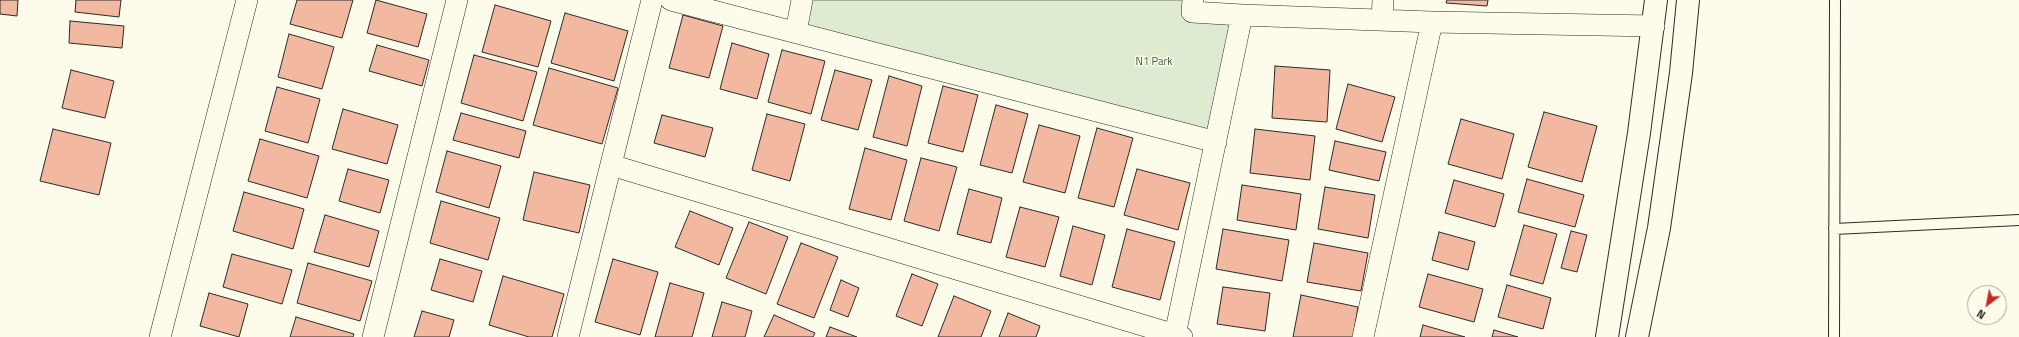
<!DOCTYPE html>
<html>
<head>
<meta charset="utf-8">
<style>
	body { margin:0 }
	#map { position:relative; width:2019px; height:337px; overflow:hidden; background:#fdfbea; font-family:"Titillium Web",sans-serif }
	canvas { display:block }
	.north { position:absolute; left:1967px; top:285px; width:40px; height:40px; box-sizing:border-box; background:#fdfbea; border:1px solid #a9a89e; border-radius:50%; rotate:212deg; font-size:11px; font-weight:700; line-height:16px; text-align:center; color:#2b2b2b }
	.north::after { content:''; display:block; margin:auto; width:14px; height:18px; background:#c62828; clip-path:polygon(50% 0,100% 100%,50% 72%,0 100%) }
</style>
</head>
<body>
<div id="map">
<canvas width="2019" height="337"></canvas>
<div class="north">N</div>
</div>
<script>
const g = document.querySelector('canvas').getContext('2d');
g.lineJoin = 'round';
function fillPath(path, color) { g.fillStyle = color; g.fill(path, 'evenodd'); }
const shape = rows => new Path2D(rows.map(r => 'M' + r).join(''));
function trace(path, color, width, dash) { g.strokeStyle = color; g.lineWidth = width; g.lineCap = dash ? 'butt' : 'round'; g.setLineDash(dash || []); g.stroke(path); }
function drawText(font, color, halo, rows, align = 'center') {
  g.font = font + ' "Titillium Web",sans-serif'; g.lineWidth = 3; g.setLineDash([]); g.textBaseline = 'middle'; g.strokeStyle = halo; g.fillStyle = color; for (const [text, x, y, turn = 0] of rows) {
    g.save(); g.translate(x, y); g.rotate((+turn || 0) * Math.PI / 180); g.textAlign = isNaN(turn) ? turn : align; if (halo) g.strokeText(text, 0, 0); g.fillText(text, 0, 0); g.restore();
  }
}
const green = shape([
	[802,0,1193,0,1242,15,1216,142,796,32,802,0]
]);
const building = shape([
	[0,0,18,0,17,16,0,14,0,0],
	[76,0,121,0,119,17,75,12,76,0],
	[297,0,353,0,342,38,290,24,297,0],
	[376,0,427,14,418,47,367,33,376,0],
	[1447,0,1488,0,1487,6,1446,3,1447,0],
	[495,5,551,21,538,67,482,52,495,5],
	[565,13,628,31,614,81,551,63,565,13],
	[683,15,723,26,709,78,669,68,683,15],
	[70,21,124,26,122,48,69,43,70,21],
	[289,34,334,47,322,89,278,77,289,34],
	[732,43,769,54,757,99,720,89,732,43],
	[377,45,429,60,422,86,369,71,377,45],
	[782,50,825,61,811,114,768,102,782,50],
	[474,55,537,72,523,121,461,103,474,55],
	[1275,66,1330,70,1327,122,1272,118,1275,66],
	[549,68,618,88,602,144,533,125,549,68],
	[71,70,114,81,105,118,62,108,71,70],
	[835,70,872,80,858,130,821,120,835,70],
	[889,76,922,86,907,146,873,137,889,76],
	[1348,84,1395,97,1382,142,1336,129,1348,84],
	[943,86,978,95,963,152,928,143,943,86],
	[277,87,320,99,308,143,265,131,277,87],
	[996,105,1028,114,1012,173,980,165,996,105],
	[343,109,398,125,387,164,332,149,343,109],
	[1544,112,1597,126,1582,182,1528,167,1544,112],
	[461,113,526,131,519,158,453,140,461,113],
	[767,114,805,124,790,181,752,170,767,114],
	[662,115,713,128,705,157,654,143,662,115],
	[1461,119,1514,134,1502,179,1448,164,1461,119],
	[1039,125,1080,136,1065,193,1023,182,1039,125],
	[1097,128,1133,138,1114,207,1078,198,1097,128],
	[53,129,111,143,99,195,40,181,53,129],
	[1255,129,1315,136,1310,180,1250,173,1255,129],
	[260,139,319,156,307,198,248,181,260,139],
	[1335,141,1386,152,1379,181,1329,170,1335,141],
	[865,148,907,160,891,220,849,209,865,148],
	[447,151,501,166,489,208,436,192,447,151],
	[921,158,957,167,939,231,904,221,921,158],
	[348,169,389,180,380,213,339,201,348,169],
	[1137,169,1190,183,1178,230,1124,215,1137,169],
	[534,172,590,185,579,233,523,220,534,172],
	[1527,179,1584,195,1575,227,1518,212,1527,179],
	[1454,180,1504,194,1495,227,1445,213,1454,180],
	[1242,185,1301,194,1296,230,1237,220,1242,185],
	[1325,187,1375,195,1368,238,1318,229,1325,187],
	[969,189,1002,198,991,243,957,234,969,189],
	[244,192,304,209,293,249,233,231,244,192],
	[441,201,500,218,488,260,430,243,441,201],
	[1020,207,1059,217,1045,267,1006,257,1020,207],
	[690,211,733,228,719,265,675,247,690,211],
	[325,215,379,231,369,267,314,252,325,215],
	[749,222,788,237,766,294,726,278,749,222],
	[1524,225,1557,234,1543,284,1510,275,1524,225],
	[1073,226,1105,235,1092,285,1060,276,1073,226],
	[1127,229,1175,242,1160,300,1112,287,1127,229],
	[1223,229,1289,240,1282,281,1216,269,1223,229],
	[1571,231,1587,235,1577,272,1561,268,1571,231],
	[1439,232,1475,242,1468,270,1432,260,1439,232],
	[801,243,838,257,814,318,777,304,801,243],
	[1314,243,1368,253,1361,291,1307,282,1314,243],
	[232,254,292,270,282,304,223,287,232,254],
	[440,259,482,271,473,302,431,290,440,259],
	[613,259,658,272,640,335,595,322,613,259],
	[308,263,372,281,360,321,297,303,308,263],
	[912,274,938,284,922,326,896,316,912,274],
	[1428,274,1483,289,1474,322,1419,307,1428,274],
	[503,276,564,294,552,337,529,337,489,325,503,276],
	[841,280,859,288,848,317,830,310,841,280],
	[670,283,704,293,692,337,655,337,670,283],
	[1507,285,1551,298,1543,329,1498,317,1507,285],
	[1223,287,1270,293,1265,331,1217,324,1223,287],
	[209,293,248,304,239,337,200,326,209,293],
	[1301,295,1358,307,1353,337,1293,337,1301,295],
	[954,296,991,311,981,337,938,337,954,296],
	[722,302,752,311,745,337,712,337,722,302],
	[422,311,454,320,449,337,414,337,422,311],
	[1008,313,1040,326,1036,337,999,337,1008,313],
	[774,315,815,333,813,337,764,337,774,315],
	[296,317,354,334,353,337,290,337,296,317],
	[1423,325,1465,337,1420,337,1423,325],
	[830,327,857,337,826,337,830,327],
	[1494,330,1518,337,1492,337,1494,330]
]);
const lane = shape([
	[1834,229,2019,220],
	[1834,337,1835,0]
]);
const street = shape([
	[671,0,1216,142],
	[1193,0,1192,12,1242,15,1432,22,1654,26],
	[1382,20,1383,0],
	[796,32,802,0],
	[611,165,1182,337],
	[1175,335,1242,15],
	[160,337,247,0],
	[373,337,457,0],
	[568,337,652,0],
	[1363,337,1432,22]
]);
const secondary = shape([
	[1607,337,1639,133,1656,0],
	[1637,337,1659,228,1681,73,1688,0]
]);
const parkNames = [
	["N1 Park",1154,62]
];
fillPath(green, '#deebd1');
trace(green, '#74746e', 1);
fillPath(building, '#f2b8a0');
trace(building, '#2b2b2b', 1);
trace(lane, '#2b2b2b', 12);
trace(street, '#2b2b2b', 22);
trace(secondary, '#2b2b2b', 24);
trace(lane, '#fdfbea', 10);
trace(street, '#fdfbea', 21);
trace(secondary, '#fdfbea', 22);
drawText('11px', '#34623c', '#fdfbea', parkNames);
</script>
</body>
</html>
